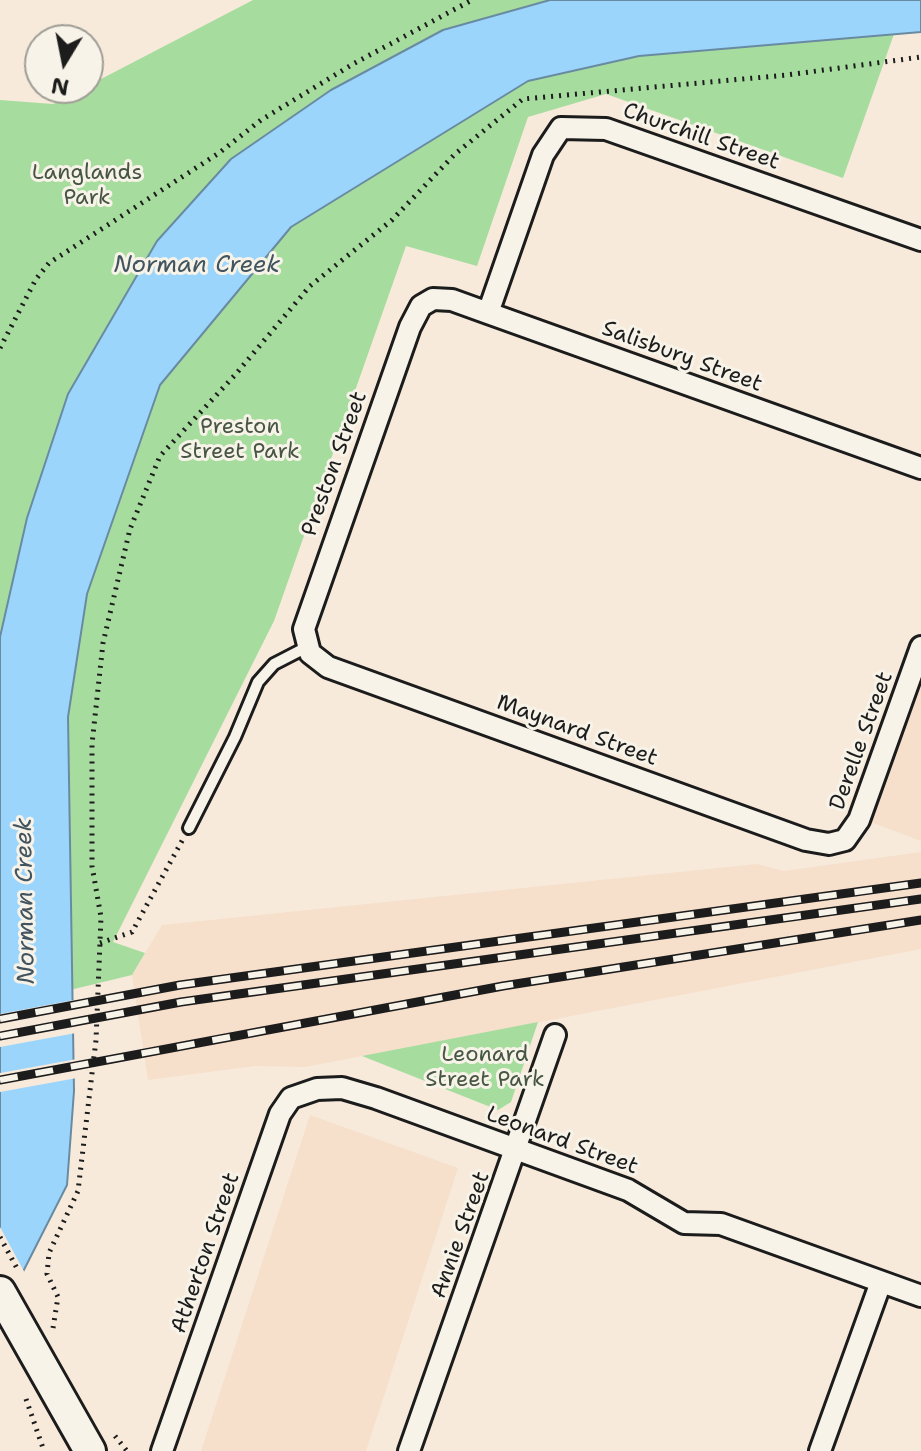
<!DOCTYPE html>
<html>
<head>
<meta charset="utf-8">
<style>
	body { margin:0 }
	#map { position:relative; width:921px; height:1451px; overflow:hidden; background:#f7eadb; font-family:"Shantell Sans",sans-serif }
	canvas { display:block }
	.north { position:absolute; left:24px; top:24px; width:80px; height:80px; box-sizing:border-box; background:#f7f3e8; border:2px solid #9f9d96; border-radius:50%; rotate:190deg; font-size:22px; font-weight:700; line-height:32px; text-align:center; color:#1c1c1c }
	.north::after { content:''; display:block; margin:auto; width:28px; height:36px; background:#1c1c1c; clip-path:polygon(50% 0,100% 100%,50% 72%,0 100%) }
</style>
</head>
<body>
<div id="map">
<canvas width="921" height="1451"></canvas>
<div class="north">N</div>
</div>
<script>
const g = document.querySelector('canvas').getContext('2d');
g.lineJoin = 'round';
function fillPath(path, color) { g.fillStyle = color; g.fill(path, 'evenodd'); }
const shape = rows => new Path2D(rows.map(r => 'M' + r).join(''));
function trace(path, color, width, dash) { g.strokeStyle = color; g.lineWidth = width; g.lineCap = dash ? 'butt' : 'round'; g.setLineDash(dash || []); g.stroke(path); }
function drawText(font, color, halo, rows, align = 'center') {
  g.font = font + ' "Shantell Sans",sans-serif'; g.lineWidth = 6; g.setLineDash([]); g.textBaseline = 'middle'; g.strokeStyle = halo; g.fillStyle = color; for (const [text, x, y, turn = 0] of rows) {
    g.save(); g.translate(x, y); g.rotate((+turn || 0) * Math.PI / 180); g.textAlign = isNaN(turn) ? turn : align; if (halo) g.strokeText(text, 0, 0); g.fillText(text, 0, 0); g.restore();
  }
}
const built = shape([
	[921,684,921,841,870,822],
	[921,852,921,949,305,1067,255,1066,148,1080,132,975,162,925,757,864,784,871],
	[310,1115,458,1168,366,1451,201,1451]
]);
const green = shape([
	[253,0,550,0,443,30,231,159,157,240,68,394,27,518,0,637,0,100,53,104],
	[894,34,843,178,606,94,528,117,477,266,406,246,274,621,113,942,145,953,132,975,70,990,68,717,87,594,160,385,290,227,528,81,639,56],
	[538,1022,511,1102,498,1110,362,1056]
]);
const water = shape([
	[550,0,921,0,921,32,639,56,528,81,291,227,160,385,87,594,68,717,74,1091,67,1185,0,1317,0,637,27,518,68,394,157,241,231,159,331,90,443,30,550,0]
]);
const pier = shape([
	[74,1000,76,1033,0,1047,0,1014],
	[77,1059,77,1078,0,1092,0,1073],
	[0,1227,26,1275,0,1321]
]);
const path = shape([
	[0,348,36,279,49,263,219,153,261,120,353,64,472,0],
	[100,943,132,932,183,839],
	[0,1237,19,1272],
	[53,1328,58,1297,47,1274,49,1253,78,1191,96,1040,101,917,92,866,92,744,103,643,130,529,160,456,235,375,310,286,392,220,455,154,523,99,787,75,921,57],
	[26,1399,44,1451],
	[115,1436,127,1451]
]);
const lane = shape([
	[189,828,235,737,258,682,274,664,307,647]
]);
const street = shape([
	[488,313,543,155,561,128,606,129,921,240],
	[921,468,488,313,452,300,433,299,421,306,410,327,304,629,310,653,328,667,806,840,829,844,845,840,859,820,921,647],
	[162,1451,280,1114,291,1098,317,1089,342,1088,376,1098,628,1190,684,1223,721,1224,921,1296],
	[409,1451,555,1035],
	[820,1451,881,1282]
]);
const secondary = shape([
	[0,1292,90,1451]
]);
const rail = shape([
	[0,1019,180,985,921,883],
	[0,1036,181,1002,921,899],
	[0,1080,503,986,921,920]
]);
const streetNames = [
	["Churchill Street",701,137,19],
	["Salisbury Street",682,357,20],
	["Preston Street",335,464,-70],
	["Maynard Street",577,731,20],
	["Derelle Street",862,741,-70],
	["Leonard Street",562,1141,20],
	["Annie Street",461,1235,-70],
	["Atherton Street",206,1253,-71]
];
const parkNames = [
	["Langlands",87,173],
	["Park",87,198],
	["Preston",240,427],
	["Street Park",240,452],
	["Leonard",485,1055],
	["Street Park",485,1080]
];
const waterNames = [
	["Norman Creek",197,266],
	["Norman Creek",26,901,-91]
];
fillPath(built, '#f6dfcb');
fillPath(green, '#a7dc9f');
fillPath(water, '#9cd5fc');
trace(water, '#698ba2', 2);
fillPath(pier, '#f7eadb');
trace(lane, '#1c1c1c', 16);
trace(street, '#1c1c1c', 26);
trace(secondary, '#1c1c1c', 36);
trace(path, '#1c1c1c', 5, [2, 6]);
trace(lane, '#f7f3e8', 10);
trace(street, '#f7f3e8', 20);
trace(secondary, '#f7f3e8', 30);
trace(rail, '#1c1c1c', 9);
trace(rail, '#f7f3e8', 6, [18]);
drawText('22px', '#1c1c1c', '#f7f3e8', streetNames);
drawText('22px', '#465643', '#f7f3e8', parkNames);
drawText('italic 24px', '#42545f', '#f7f3e8', waterNames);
</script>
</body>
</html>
